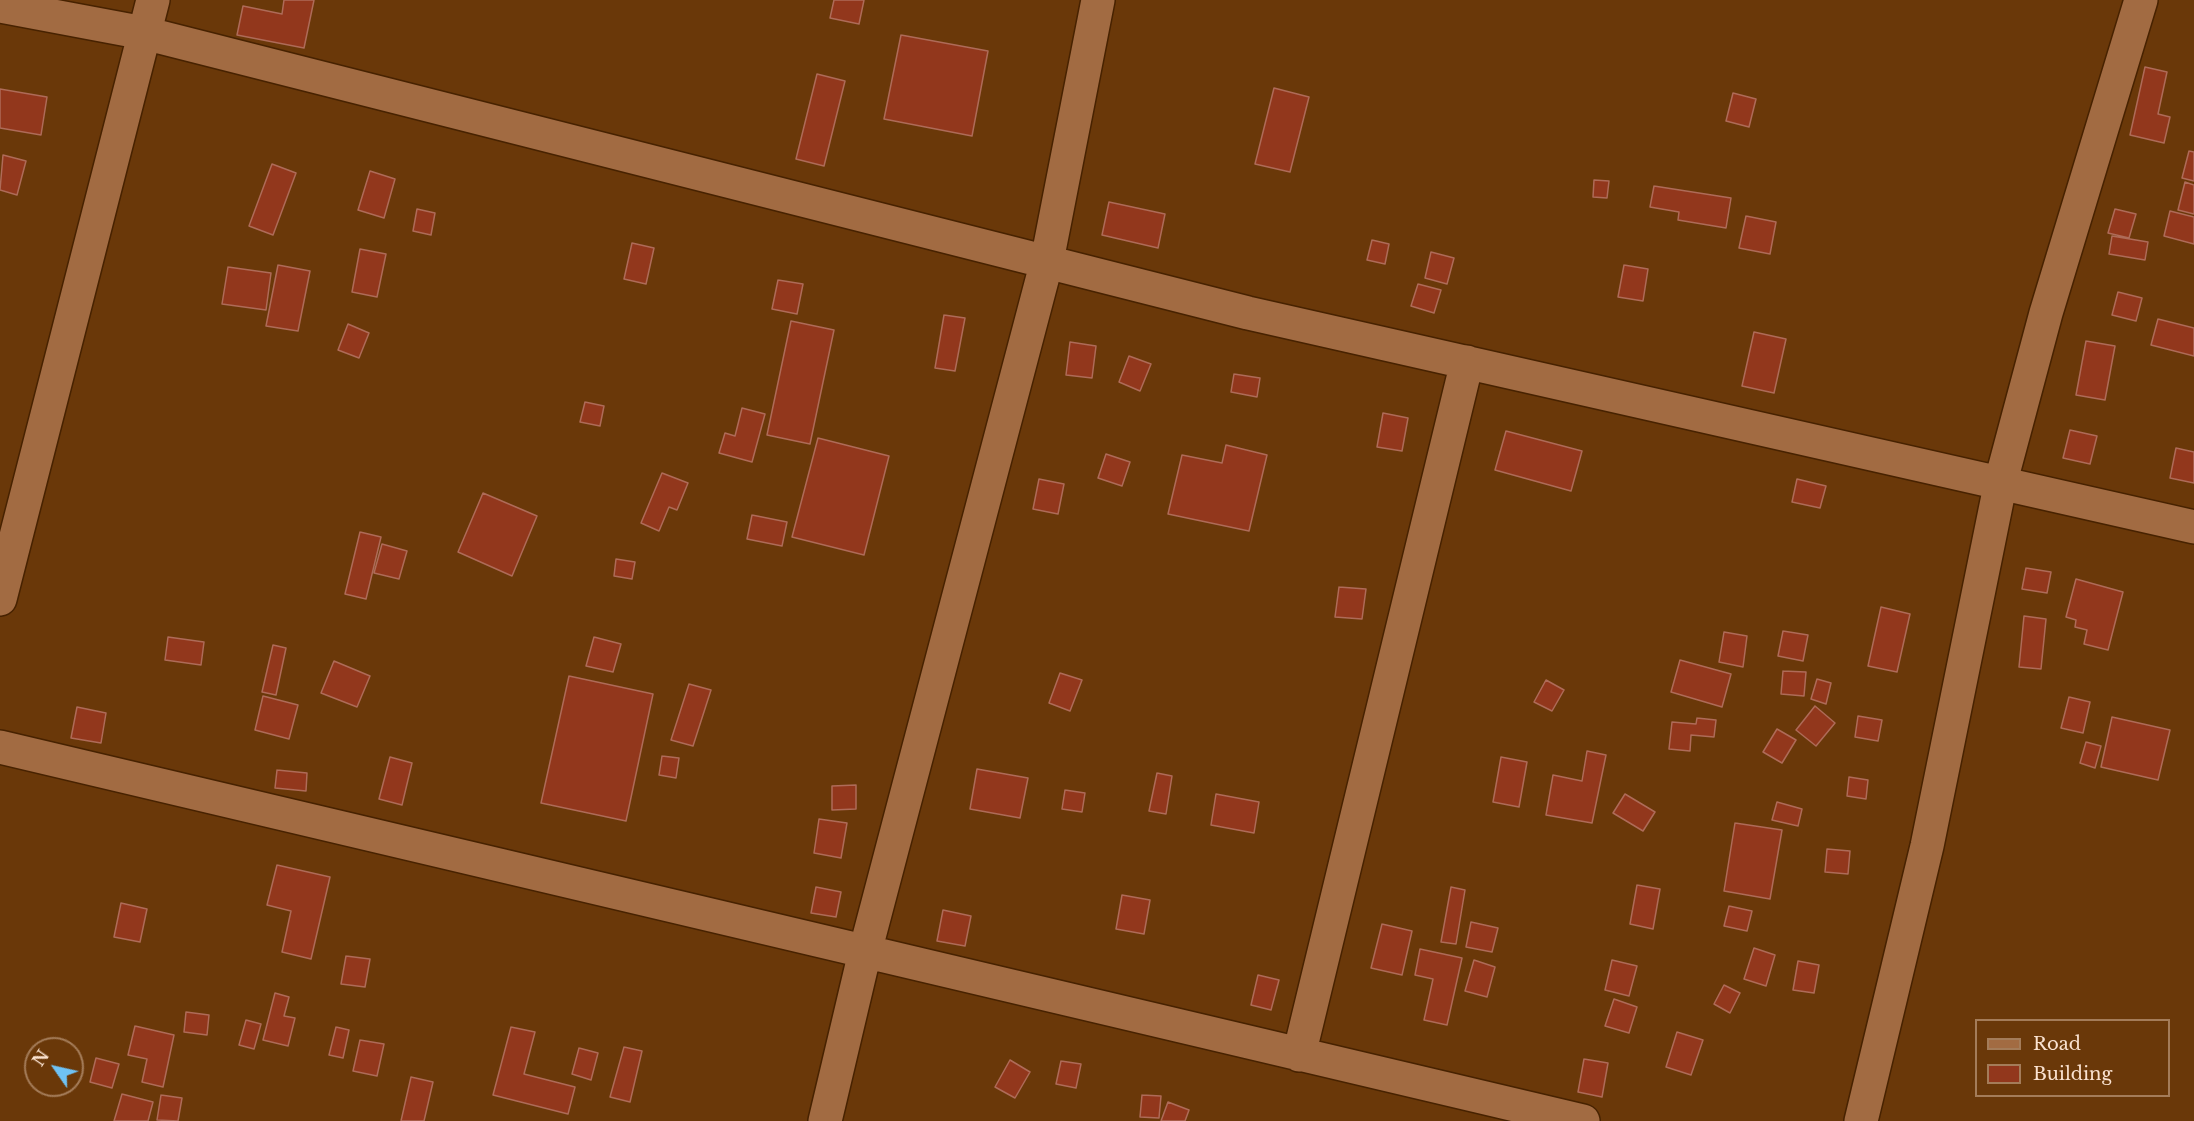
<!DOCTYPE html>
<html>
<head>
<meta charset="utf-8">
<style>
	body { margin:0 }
	#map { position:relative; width:2194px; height:1121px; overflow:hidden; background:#6a3809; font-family:"Libre Baskerville",serif }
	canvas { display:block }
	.legend { position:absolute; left:1975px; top:1019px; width:195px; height:78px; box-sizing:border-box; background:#6a3809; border:2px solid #a47c59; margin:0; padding:8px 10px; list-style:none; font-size:18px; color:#fae2d0 }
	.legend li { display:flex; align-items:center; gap:12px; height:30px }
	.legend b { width:30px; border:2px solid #a47c59 }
	.north { position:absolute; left:24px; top:1037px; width:60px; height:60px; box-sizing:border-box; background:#6a3809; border:2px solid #a47c59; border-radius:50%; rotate:304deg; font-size:16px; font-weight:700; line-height:24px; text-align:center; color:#fae2d0 }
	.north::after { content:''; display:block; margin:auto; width:21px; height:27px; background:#6fc2f4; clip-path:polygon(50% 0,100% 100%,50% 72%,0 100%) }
</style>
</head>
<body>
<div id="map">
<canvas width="2194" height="1121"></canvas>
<ul class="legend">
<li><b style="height:8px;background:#a26b42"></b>Road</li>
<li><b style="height:16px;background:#92371c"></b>Building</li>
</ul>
<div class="north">N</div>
</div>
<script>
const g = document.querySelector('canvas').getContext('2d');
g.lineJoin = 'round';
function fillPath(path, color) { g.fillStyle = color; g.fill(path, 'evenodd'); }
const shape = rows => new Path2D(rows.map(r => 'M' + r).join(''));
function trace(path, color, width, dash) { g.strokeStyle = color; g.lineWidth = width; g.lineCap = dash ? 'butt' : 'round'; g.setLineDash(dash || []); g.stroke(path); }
const building = shape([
	[284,0,314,0,304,48,237,35,243,6,282,14,284,0],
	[834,0,864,0,859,24,830,18,834,0],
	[901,35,988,51,972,136,884,119,901,35],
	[2145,67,2167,72,2158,114,2170,117,2164,143,2130,135,2145,67],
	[817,74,845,81,824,166,796,159,817,74],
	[1274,88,1309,97,1290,172,1255,164,1274,88],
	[0,89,47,97,41,135,0,128,0,89],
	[1733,93,1756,99,1749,127,1726,121,1733,93],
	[2189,151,2194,152,2194,181,2182,178,2189,151],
	[3,155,26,161,17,195,0,190,3,155],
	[272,164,296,173,273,235,249,226,272,164],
	[370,171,395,179,384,218,358,210,370,171],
	[1594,180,1609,181,1607,198,1593,197,1594,180],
	[2185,182,2194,185,2194,214,2178,210,2185,182],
	[1654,186,1731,198,1726,228,1678,220,1679,212,1650,207,1654,186],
	[1109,202,1165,214,1158,248,1102,235,1109,202],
	[417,209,435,213,431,235,413,231,417,209],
	[2115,209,2136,214,2129,238,2108,233,2115,209],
	[2170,211,2194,217,2194,244,2164,236,2170,211],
	[1746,216,1776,222,1770,254,1739,248,1746,216],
	[2112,236,2148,242,2145,260,2109,254,2112,236],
	[1372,240,1389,244,1385,264,1367,260,1372,240],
	[632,243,654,248,646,284,624,279,632,243],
	[360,249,386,254,377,297,352,292,360,249],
	[1431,252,1454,258,1447,284,1425,278,1431,252],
	[278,265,310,271,298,331,266,326,278,265],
	[1624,265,1648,269,1643,301,1618,297,1624,265],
	[228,267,271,273,266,310,222,304,228,267],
	[778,280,803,284,797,314,772,309,778,280],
	[1418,284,1441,290,1434,313,1411,306,1418,284],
	[2118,292,2142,298,2136,321,2112,315,2118,292],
	[944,315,965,318,955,371,935,368,944,315],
	[2158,319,2194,328,2194,356,2151,345,2158,319],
	[791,321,834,330,810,444,767,435,791,321],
	[348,324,369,333,359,358,338,350,348,324],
	[1754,332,1786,339,1774,393,1742,386,1754,332],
	[2086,341,2115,346,2105,400,2076,395,2086,341],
	[1070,342,1096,346,1092,378,1066,375,1070,342],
	[1129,356,1151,364,1140,391,1119,382,1129,356],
	[1234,374,1260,378,1257,397,1231,392,1234,374],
	[585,402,604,406,600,426,580,422,585,402],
	[742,408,765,414,752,462,719,453,725,433,735,436,742,408],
	[1383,413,1408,418,1402,451,1377,447,1383,413],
	[2070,430,2097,436,2090,464,2063,458,2070,430],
	[1506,431,1582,451,1571,491,1495,470,1506,431],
	[818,438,889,456,864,555,792,537,818,438],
	[1226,445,1267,455,1249,531,1168,514,1182,455,1222,463,1226,445],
	[2176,448,2194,452,2194,483,2170,478,2176,448],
	[1106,454,1130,462,1122,486,1098,478,1106,454],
	[662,473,688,483,677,510,669,507,659,531,641,523,662,473],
	[1039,479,1064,484,1058,514,1033,509,1039,479],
	[1797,479,1826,486,1820,508,1792,502,1797,479],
	[483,493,537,516,512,576,458,552,483,493],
	[752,515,787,522,782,546,747,539,752,515],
	[360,532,381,537,366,599,345,594,360,532],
	[382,544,407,551,399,579,374,573,382,544],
	[616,559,635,562,632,579,614,576,616,559],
	[2026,568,2051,572,2047,593,2022,589,2026,568],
	[2076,579,2123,592,2108,650,2084,644,2087,630,2075,627,2076,620,2066,617,2076,579],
	[1339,587,1366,589,1362,619,1335,617,1339,587],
	[1881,607,1910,614,1897,672,1868,666,1881,607],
	[2024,616,2046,619,2041,669,2019,667,2024,616],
	[1783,631,1808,635,1803,661,1778,656,1783,631],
	[1724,632,1747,636,1743,667,1719,662,1724,632],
	[168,637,204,642,201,665,165,660,168,637],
	[594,637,621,644,613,672,586,666,594,637],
	[273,645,286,648,276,695,262,692,273,645],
	[1680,660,1731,674,1722,707,1671,692,1680,660],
	[334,661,370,676,357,707,321,693,334,661],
	[1783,671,1806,672,1804,696,1781,694,1783,671],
	[1060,673,1082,680,1070,711,1049,703,1060,673],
	[569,676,653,694,626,821,541,803,569,676],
	[1817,679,1831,683,1826,704,1811,699,1817,679],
	[1546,680,1564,690,1552,711,1534,702,1546,680],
	[689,684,711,690,693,746,671,740,689,684],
	[263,696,298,705,289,739,255,730,263,696],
	[2069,697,2090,702,2083,733,2061,728,2069,697],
	[1815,706,1835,723,1816,746,1796,730,1815,706],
	[77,707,106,713,101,743,71,738,77,707],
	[1858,716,1882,720,1878,741,1855,737,1858,716],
	[2112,717,2170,730,2158,780,2101,767,2112,717],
	[1697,718,1716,720,1714,737,1691,735,1690,751,1669,749,1672,722,1696,724,1697,718],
	[1777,729,1796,740,1782,763,1763,752,1777,729],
	[2086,742,2101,746,2095,768,2080,763,2086,742],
	[1587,751,1606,755,1592,823,1546,815,1553,775,1582,781,1587,751],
	[662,756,679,758,676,778,659,775,662,756],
	[390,757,412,763,402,805,379,799,390,757],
	[1501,757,1527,762,1519,807,1493,802,1501,757],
	[977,769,1028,778,1020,818,970,809,977,769],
	[277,770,307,773,306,791,275,788,277,770],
	[1157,773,1172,776,1166,814,1149,811,1157,773],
	[1849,777,1868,780,1866,799,1847,796,1849,777],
	[856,785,856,809,832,810,832,786,856,785],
	[1065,790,1085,793,1082,812,1062,809,1065,790],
	[1216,794,1259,802,1254,833,1211,825,1216,794],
	[1625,794,1655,812,1643,831,1613,813,1625,794],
	[1777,802,1802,809,1798,826,1772,820,1777,802],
	[819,819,847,823,841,858,814,853,819,819],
	[1735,823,1782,830,1770,899,1724,891,1735,823],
	[1827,849,1850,851,1848,874,1825,872,1827,849],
	[277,865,330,877,311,959,282,952,291,911,267,905,277,865],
	[1637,885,1660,889,1653,929,1630,924,1637,885],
	[816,887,841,892,836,917,811,913,816,887],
	[1451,887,1465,890,1456,944,1441,942,1451,887],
	[1122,895,1150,900,1144,934,1116,929,1122,895],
	[121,903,147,909,140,942,114,937,121,903],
	[1729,906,1752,911,1747,931,1724,926,1729,906],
	[943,910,971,916,965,946,937,941,943,910],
	[1471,922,1498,928,1492,952,1466,947,1471,922],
	[1382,924,1412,931,1402,975,1371,968,1382,924],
	[1754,948,1775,955,1766,986,1744,979,1754,948],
	[1420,949,1462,958,1447,1025,1424,1020,1433,979,1415,975,1420,949],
	[346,956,370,959,365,987,341,984,346,956],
	[1474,960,1495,967,1487,997,1465,991,1474,960],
	[1612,960,1637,966,1629,996,1605,990,1612,960],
	[1798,961,1819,965,1814,993,1793,990,1798,961],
	[1258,975,1279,980,1271,1010,1251,1005,1258,975],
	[1724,985,1740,993,1730,1013,1714,1004,1724,985],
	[275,993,289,997,284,1016,295,1018,288,1046,263,1040,275,993],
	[1614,999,1637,1007,1629,1033,1605,1026,1614,999],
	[186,1012,209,1015,207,1035,184,1032,186,1012],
	[246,1020,261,1024,254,1049,239,1045,246,1020],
	[135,1026,174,1035,163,1087,142,1082,147,1059,128,1055,135,1026],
	[336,1027,349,1030,343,1058,329,1055,336,1027],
	[511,1027,535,1032,524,1074,575,1087,568,1114,493,1095,511,1027],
	[1677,1032,1703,1040,1691,1075,1666,1067,1677,1032],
	[360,1040,384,1044,377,1076,353,1071,360,1040],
	[624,1047,642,1051,630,1102,610,1097,624,1047],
	[579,1048,598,1053,591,1080,572,1074,579,1048],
	[96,1058,119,1064,112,1088,90,1082,96,1058],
	[1584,1059,1608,1063,1602,1097,1578,1092,1584,1059],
	[1010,1060,1030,1072,1015,1098,995,1087,1010,1060],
	[1061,1061,1081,1064,1076,1088,1056,1084,1061,1061],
	[411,1077,433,1082,424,1121,401,1121,411,1077],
	[122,1094,153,1102,148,1121,114,1121,122,1094],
	[161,1095,182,1098,178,1121,157,1120,161,1095],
	[1142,1095,1161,1096,1159,1118,1140,1117,1142,1095],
	[1168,1102,1189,1110,1185,1121,1161,1121,1168,1102]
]);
const street = shape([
	[0,6,144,33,1248,313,2194,527],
	[0,599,153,0],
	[0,747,1583,1121],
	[1299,1055,1467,362],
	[825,1121,865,952,1047,261,1098,0],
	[1861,1121,1927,846,2001,481,2046,313,2141,0]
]);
fillPath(building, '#92371c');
trace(building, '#ae6b58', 1.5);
trace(street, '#472200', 36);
trace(street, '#a26b42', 33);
</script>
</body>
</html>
